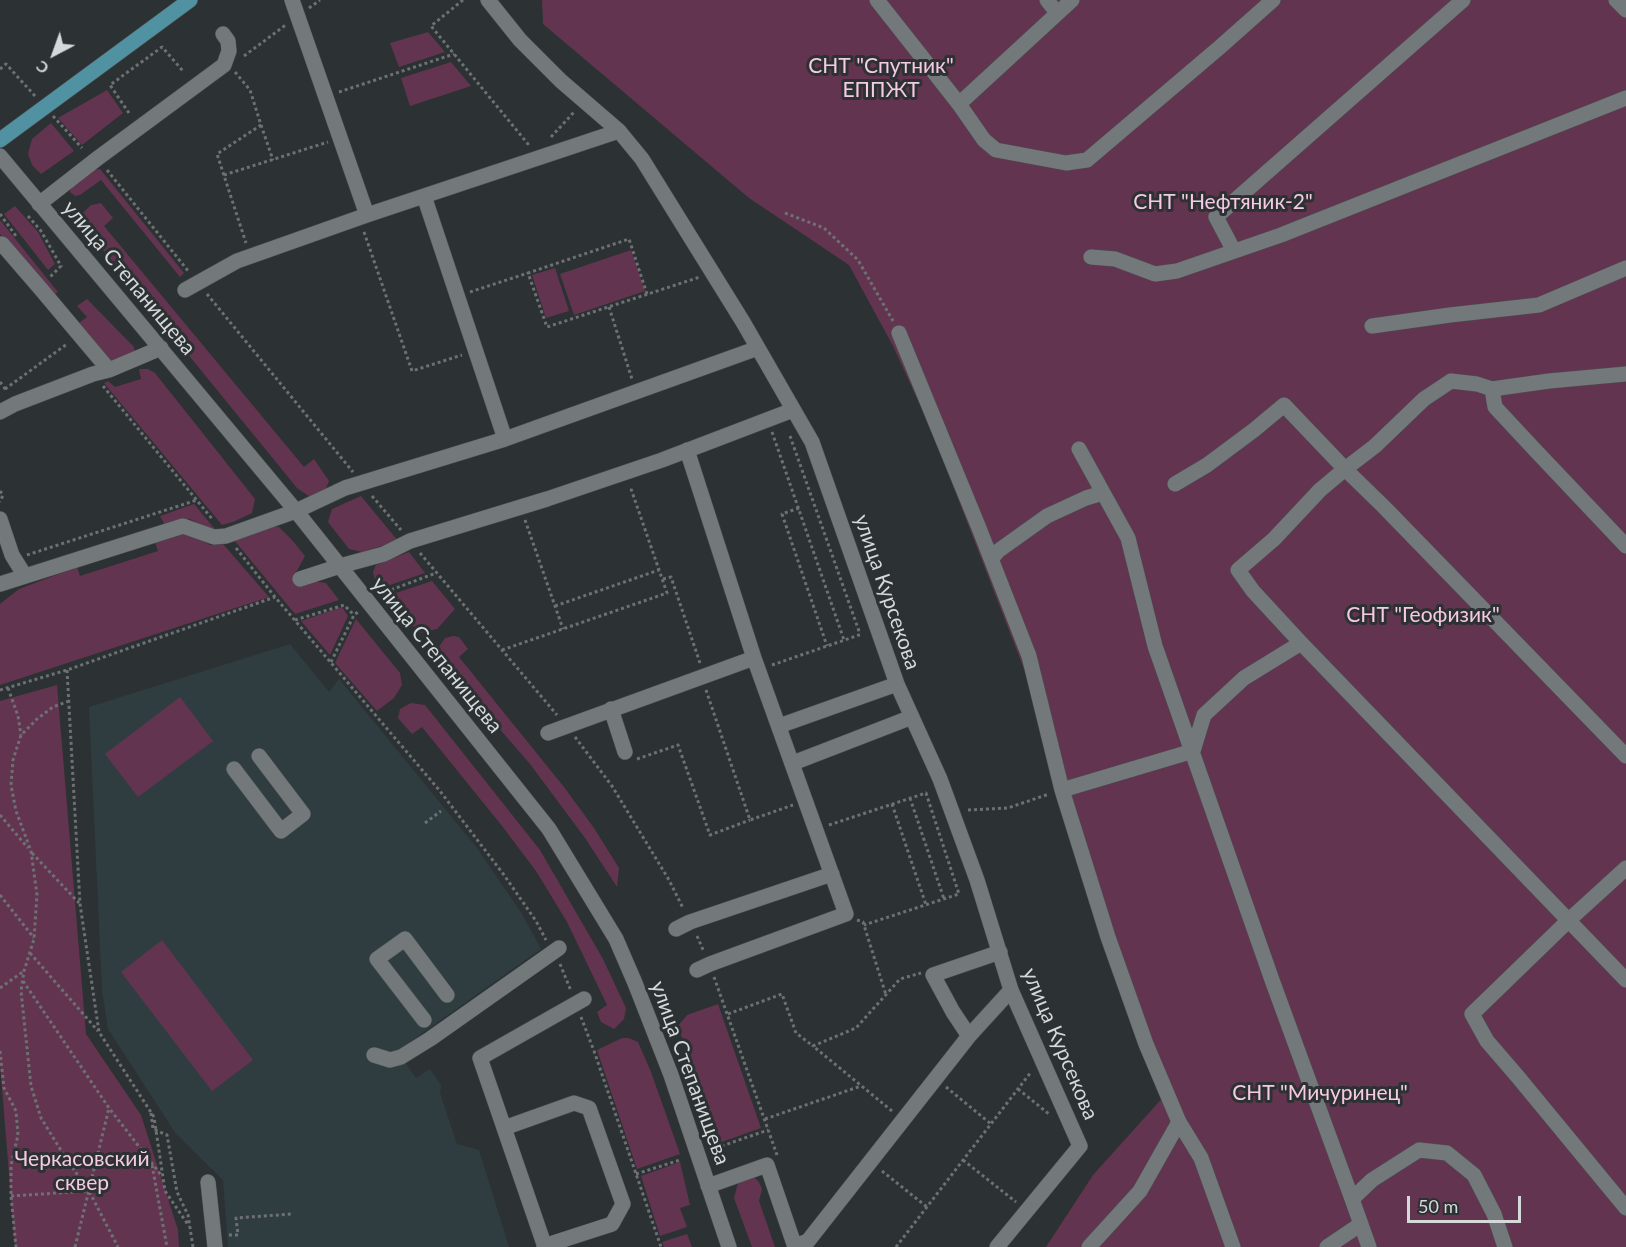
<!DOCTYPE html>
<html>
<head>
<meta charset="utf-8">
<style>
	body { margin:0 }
	#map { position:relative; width:1626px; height:1247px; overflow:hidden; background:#2c3133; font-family:Lato,sans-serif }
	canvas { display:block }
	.north { position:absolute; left:24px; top:24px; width:60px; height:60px; -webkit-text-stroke:4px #2c3133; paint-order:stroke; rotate:221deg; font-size:16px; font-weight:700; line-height:24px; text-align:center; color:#d6d9da }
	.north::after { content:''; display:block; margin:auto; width:21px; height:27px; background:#d6d9da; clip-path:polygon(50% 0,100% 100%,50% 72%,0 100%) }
	.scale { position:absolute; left:1407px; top:1196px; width:114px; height:27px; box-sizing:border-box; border:3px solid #d6d9da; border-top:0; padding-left:8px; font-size:18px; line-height:21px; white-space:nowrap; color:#d6d9da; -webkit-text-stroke:4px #2c3133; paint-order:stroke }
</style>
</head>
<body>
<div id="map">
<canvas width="1626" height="1247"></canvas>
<div class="north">С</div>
<div class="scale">50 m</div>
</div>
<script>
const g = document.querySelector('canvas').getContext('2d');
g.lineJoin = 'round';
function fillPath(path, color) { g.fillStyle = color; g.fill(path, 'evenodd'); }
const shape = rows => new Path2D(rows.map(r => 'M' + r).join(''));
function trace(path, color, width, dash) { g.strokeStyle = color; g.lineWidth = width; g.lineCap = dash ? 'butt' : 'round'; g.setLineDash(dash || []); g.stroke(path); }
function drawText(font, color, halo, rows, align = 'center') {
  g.font = font + ' Lato,sans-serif'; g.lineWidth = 6; g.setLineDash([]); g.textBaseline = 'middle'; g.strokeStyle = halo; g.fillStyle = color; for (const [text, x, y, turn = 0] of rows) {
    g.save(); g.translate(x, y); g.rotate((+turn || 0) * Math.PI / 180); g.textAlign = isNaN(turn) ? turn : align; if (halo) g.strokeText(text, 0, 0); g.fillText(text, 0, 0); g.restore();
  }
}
const built = shape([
	[290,644,329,692,339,679,477,848,522,914,541,949,397,1051,416,1078,430,1069,441,1085,440,1093,457,1144,479,1150,509,1247,228,1247,223,1180,176,1134,108,1029,102,990,89,707]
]);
const green = shape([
	[542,0,1626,0,1626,1247,1046,1247,1093,1175,1166,1094,1036,700,931,429,893,346,849,265,749,198,543,24],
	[428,32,445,52,399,67,390,43],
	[451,62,471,86,410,106,401,78],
	[107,90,123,113,82,145,58,118],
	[51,123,74,151,41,174,32,165,28,154,32,139],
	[100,169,184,273,180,277,101,180,80,195,75,196,70,192,71,186,93,170],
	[101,203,113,218,104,226,304,467,314,459,329,481,325,491,310,497,297,488,84,227,83,213,91,205],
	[15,206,38,232,55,264,48,270,4,214],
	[0,220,58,292,52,296,0,234],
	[631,250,645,291,574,315,560,274],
	[555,268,569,311,546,318,532,275],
	[87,299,134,347,135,353,109,362,76,325,87,317,77,306],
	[139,369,148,369,155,373,255,499,252,513,233,522,222,525,104,383,108,381,115,387,141,379],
	[361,496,398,541,362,552,349,549,328,522,332,509],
	[194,504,214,528,211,530,190,519,165,525,160,516],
	[266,526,279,527,292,540,305,556,293,578,326,583,339,600,295,614,234,540],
	[185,532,210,545,223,544,269,597,0,685,0,604,19,589,77,567,80,576,158,551,155,542],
	[409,552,425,573,387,586,376,584,373,572,376,565],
	[432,581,455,609,437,629,419,633,387,596],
	[342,607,348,616,330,655,301,621],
	[356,619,400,673,402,685,394,698,377,711,335,663],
	[453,636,459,637,468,649,459,657,564,787,594,828,619,868,617,887,585,838,530,764,440,660,438,648,445,638],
	[57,685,86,1034,141,1115,178,1230,179,1247,15,1247,0,1064,0,701],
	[180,697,213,741,138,797,105,754],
	[411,703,425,705,540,850,603,959,626,1008,624,1019,614,1029,601,1022,597,1012,607,1005,567,922,536,871,502,826,422,727,412,734,398,718,400,709],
	[162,940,253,1060,212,1091,121,972],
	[718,1004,761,1128,716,1144,678,1026,687,1015],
	[622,1038,629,1038,638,1042,651,1072,680,1154,637,1169,597,1050],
	[680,1162,690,1205,680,1208,687,1227,660,1236,641,1176],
	[754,1177,759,1182,762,1189,759,1201,775,1247,752,1247,734,1198,738,1183],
	[687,1234,692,1247,664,1247,662,1242]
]);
const path = shape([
	[463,0,431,26,528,144,529,147],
	[309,8,320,0],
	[244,56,287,24],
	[0,69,6,64,35,96],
	[235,72,250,90,261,125,217,154,246,243],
	[339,92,454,54],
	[129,113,110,85,162,47,183,71],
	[53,116,82,148],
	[261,125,273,160],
	[551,137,575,111],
	[107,170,189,272],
	[224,175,328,142],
	[785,213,824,228,858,260,893,321],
	[0,214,16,236],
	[28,216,41,231,61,266,49,278],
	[364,232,412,371,462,355],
	[470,292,528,273],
	[207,294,353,472],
	[647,294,629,239,528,273,547,327,700,277],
	[609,307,632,379],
	[0,382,6,390],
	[103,386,213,520],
	[5,389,67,344],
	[772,432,844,640],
	[790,436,860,634],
	[0,491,3,495,0,502],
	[372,496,401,530],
	[799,508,782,514,827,646],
	[525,520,563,629],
	[236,548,275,597,440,791,504,875,536,921,546,940],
	[420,553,557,715],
	[27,555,197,500],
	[663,579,671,577,700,663],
	[380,594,436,573],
	[555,606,659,570],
	[295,620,344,605,354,615],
	[502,650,667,593,630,486],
	[331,662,354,615,358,612],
	[772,665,862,634],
	[67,670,80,904,99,1032,154,1117,165,1191,189,1226],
	[8,688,18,716,21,735],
	[0,690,67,670,275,597],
	[706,690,750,820,793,805],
	[69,701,53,707,37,719,21,735,13,760,11,785,16,811,31,851,37,895,34,939,24,971,21,991,31,1086,41,1118,67,1160,89,1191,118,1247],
	[575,737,612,786,669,880,683,908],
	[637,759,678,745,710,835,750,820],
	[910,798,944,899],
	[892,804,926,905],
	[968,810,1008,808,1049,794],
	[0,815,28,848],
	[425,823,441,811],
	[829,825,926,793,959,894,864,925],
	[32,853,79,903],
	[0,895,34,938],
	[857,920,863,922,886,995],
	[697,936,704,952],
	[30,953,98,1031],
	[560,964,571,991],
	[714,977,777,1155],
	[23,981,109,1108,161,1175],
	[0,988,24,971],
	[728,1014,782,994,796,1033,813,1046],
	[581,1017,594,1051,661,1247],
	[0,1051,4,1088,16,1111,18,1135,11,1165,11,1196,16,1247],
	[946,1087,991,1124],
	[1018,1089,1049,1114],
	[892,1111,813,1046,856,1028,900,979,921,973],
	[151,1113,153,1129,167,1135,177,1192,188,1215,193,1247],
	[765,1119,861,1086],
	[716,1148,768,1130],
	[963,1160,1016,1202],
	[152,1165,167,1247],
	[882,1171,927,1207],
	[636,1174,680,1160],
	[11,1196,89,1191],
	[229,1235,238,1235,236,1218,292,1214],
	[75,1247,109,1108],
	[896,1247,1031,1072]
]);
const minor = shape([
	[292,0,367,215],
	[488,0,520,40,561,81,619,131,642,159,743,322,812,442,897,684,940,779,977,880,1011,990,1080,1146,997,1247],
	[877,0,959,104,984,140,996,150,1066,163,1087,160,1220,47,1273,0],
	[1047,0,1057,13],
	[1616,0,1626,10],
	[959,104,1072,0],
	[0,156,296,511,549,829,616,939,635,983,671,1075,729,1247],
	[39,204,98,158,224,65,229,51,228,41,223,34],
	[0,244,2,244,40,288,109,370],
	[1234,251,1216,217,1463,0],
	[1091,257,1115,259,1155,274,1177,271,1281,235,1626,98],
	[185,290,237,261,367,215,424,196],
	[1372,326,1450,315,1539,305,1626,268],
	[899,333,979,528,1029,656,1062,790,1108,937,1146,1044,1179,1122,1201,1158,1233,1247],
	[1492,389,1495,407,1536,451,1626,546],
	[0,412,15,404,93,374,109,370,161,348],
	[505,439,424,196,619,131],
	[1079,449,1128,538,1155,646,1272,980,1352,1199,1369,1247],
	[687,450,754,658,846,914,710,964,697,970],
	[1175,484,1207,465,1254,430,1284,405,1345,469,1375,446,1424,399,1451,381,1477,384,1492,389,1549,381,1626,374],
	[0,519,12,555,25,576],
	[991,559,998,551,1047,516,1086,498,1103,493],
	[300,579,340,566,384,554,410,541,547,499,662,460,793,410],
	[0,584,183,526,214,537,226,536,296,511,345,488,505,439,758,348],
	[611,709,625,752],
	[779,726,897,684],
	[548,733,754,658],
	[1626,756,1384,507,1345,469,1320,490,1274,539,1238,570,1253,591,1301,643,1626,980],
	[793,763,912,717],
	[234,769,281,831,303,814,259,756],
	[1062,790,1193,751,1204,715,1244,678,1301,643],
	[1626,868,1569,920,1472,1014,1487,1041,1518,1077,1626,1208],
	[676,929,690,922,832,874],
	[424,1020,377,959,405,939,447,995],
	[969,1036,953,1012,933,975,1000,952],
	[374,1055,390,1060,401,1057,430,1039,559,948],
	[504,1128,574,1103,589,1108,623,1204,612,1224,544,1246],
	[208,1182,215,1247],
	[708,1186,767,1165,795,1247],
	[1352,1199,1372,1180,1419,1150,1447,1153,1474,1175,1494,1214,1505,1247],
	[795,1246,808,1241,969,1036,1011,990],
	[545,1247,480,1058,584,999],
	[1089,1247,1140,1191,1179,1122],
	[1327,1247,1361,1224]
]);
const major = shape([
	[0,140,190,0]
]);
const parkNames = [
	["СНТ \"Спутник\"",881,66],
	["ЕППЖТ",881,90],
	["СНТ \"Нефтяник-2\"",1223,202],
	["СНТ \"Геофизик\"",1423,615],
	["СНТ \"Мичуринец\"",1320,1093],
	["Черкасовский",82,1159],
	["сквер",82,1183]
];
const streetNames = [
	["улица Степанищева",129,278,50],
	["улица Курсекова",887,592,71],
	["улица Степанищева",437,655,51],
	["улица Курсекова",1060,1044,67],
	["улица Степанищева",690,1073,70]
];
fillPath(built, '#303d40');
fillPath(green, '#633450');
trace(minor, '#4a4f50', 16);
trace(major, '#4a4f50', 16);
trace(path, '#6d7173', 3, [3, 3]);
trace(minor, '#73797b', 15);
trace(major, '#5092a2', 15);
drawText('21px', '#f5cae2', '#2c3133', parkNames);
drawText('21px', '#d6d9da', '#2c3133', streetNames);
</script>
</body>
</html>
